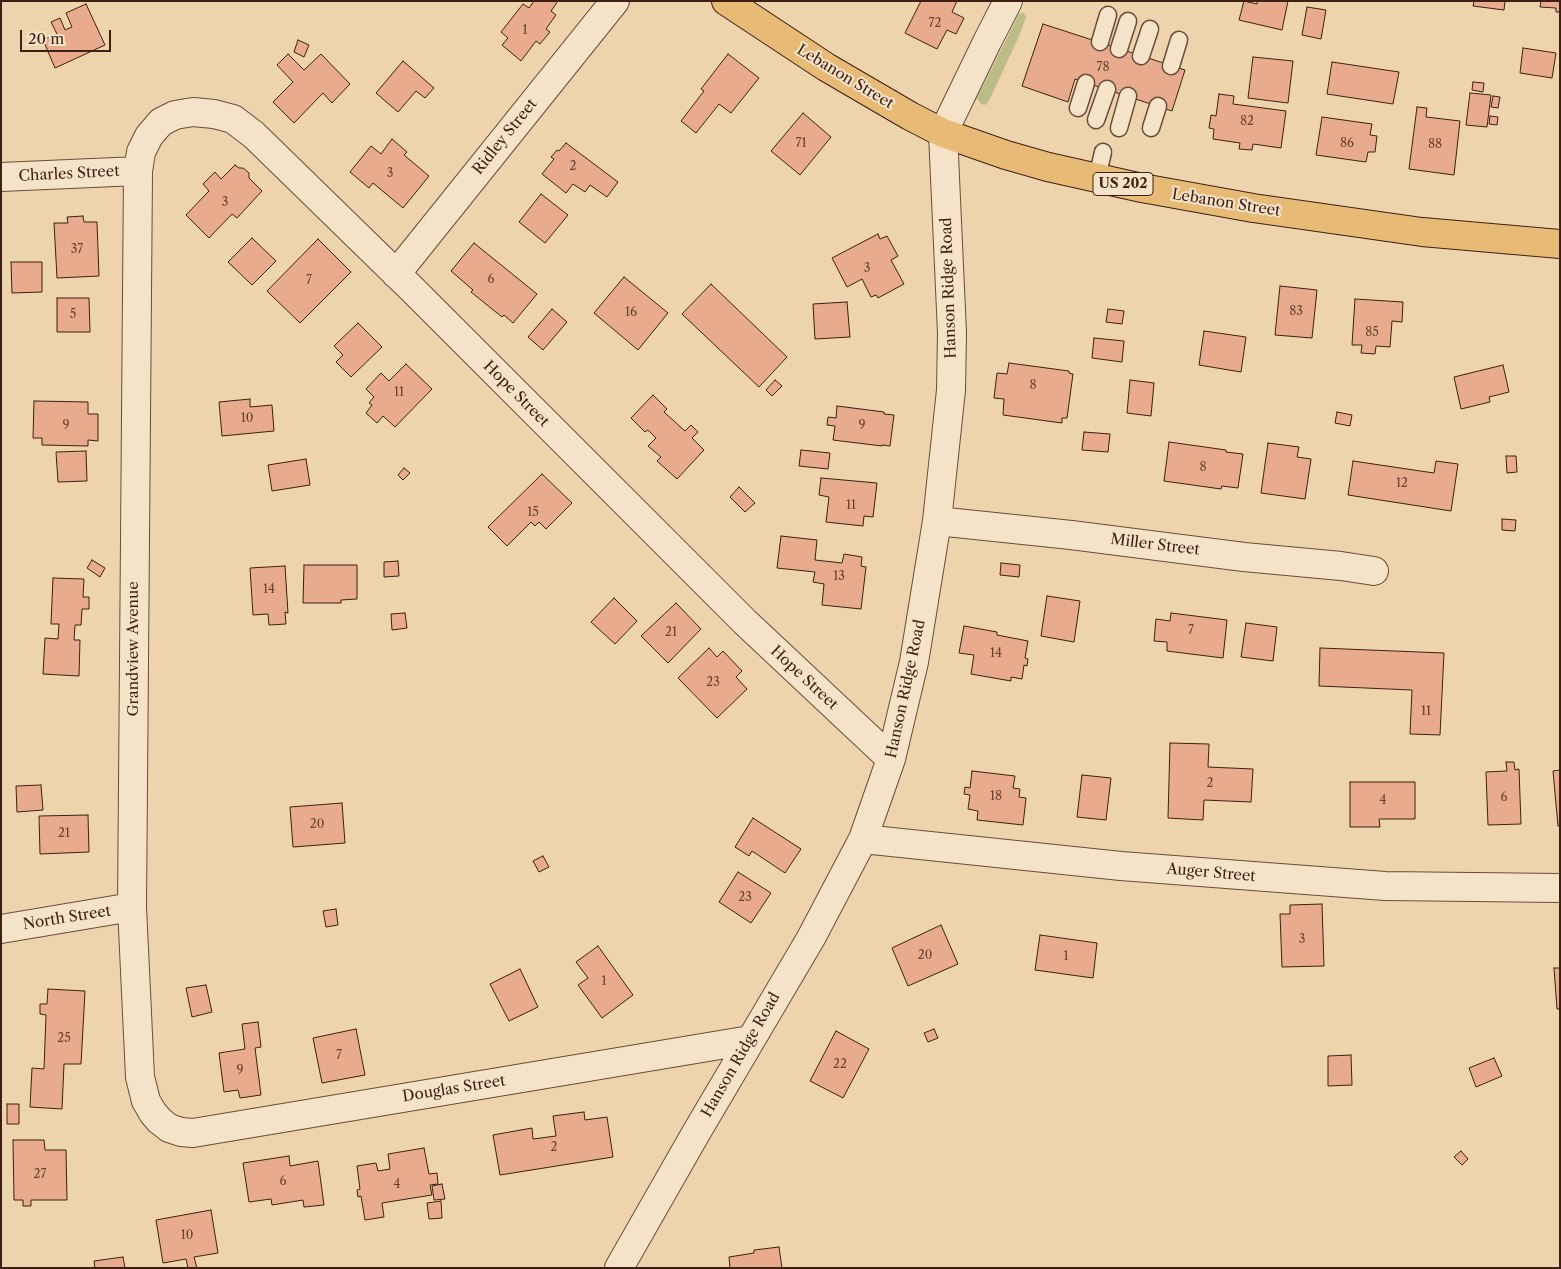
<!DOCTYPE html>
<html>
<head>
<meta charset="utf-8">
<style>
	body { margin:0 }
	#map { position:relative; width:1561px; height:1269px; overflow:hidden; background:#eed4ac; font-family:"Libre Caslon Text",serif }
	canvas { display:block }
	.frame { position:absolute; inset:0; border:2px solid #3d1f13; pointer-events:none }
	.scale { position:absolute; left:20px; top:30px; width:91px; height:22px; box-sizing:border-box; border:2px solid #3d1f13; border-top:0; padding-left:6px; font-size:15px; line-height:18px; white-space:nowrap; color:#3d1f13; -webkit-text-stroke:4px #f4e3c9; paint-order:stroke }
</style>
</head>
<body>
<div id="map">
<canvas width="1561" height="1269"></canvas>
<div class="frame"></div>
<div class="scale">20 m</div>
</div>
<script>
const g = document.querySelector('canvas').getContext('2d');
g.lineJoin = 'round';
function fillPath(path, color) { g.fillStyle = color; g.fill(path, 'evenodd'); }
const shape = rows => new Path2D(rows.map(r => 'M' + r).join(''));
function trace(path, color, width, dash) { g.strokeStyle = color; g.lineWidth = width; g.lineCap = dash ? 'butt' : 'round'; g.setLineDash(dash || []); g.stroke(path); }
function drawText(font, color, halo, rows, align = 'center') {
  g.font = font + ' "Libre Caslon Text",serif'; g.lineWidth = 4; g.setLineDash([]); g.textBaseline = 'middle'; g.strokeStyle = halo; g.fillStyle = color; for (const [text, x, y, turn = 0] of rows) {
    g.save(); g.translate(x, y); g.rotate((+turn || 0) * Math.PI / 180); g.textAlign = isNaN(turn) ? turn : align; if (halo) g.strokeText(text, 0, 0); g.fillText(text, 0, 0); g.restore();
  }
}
const green = shape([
	[1024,13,1026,17,1019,36,989,101,985,105,981,104,977,98,1019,14]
]);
const building = shape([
	[534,1,558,1,551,11,556,15,546,29,550,32,540,44,536,41,521,61,502,45,508,38,501,32,523,4,529,8,534,1],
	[921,1,957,1,952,12,964,18,956,34,947,30,937,49,905,33,921,1],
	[1244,1,1257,4,1257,1,1288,1,1282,30,1239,20,1244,1],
	[1474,1,1505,1,1504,10,1473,6,1474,1],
	[1541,1,1560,1,1560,12,1556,12,1556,8,1540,7,1541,1],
	[86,4,105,45,55,68,43,40,57,34,51,22,60,18,65,30,72,27,66,13,86,4],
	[1307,7,1326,10,1321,39,1302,35,1307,7],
	[1043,24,1185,70,1172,111,1075,79,1068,102,1022,86,1043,24],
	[298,40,309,45,304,57,294,52,298,40],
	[1523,48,1556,53,1552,78,1520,73,1523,48],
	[288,54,304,70,321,54,350,84,332,103,323,93,294,123,273,102,293,82,277,65,288,54],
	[728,54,759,78,731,113,719,104,696,133,681,121,704,91,701,89,728,54],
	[1253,57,1293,61,1288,103,1248,98,1253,57],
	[403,61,434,88,425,98,416,91,398,112,376,93,403,61],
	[1332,62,1399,72,1393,104,1327,94,1332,62],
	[1473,82,1484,83,1483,92,1472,90,1473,82],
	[1470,93,1491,95,1487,127,1466,125,1470,93],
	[1219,94,1234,96,1233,104,1286,111,1281,148,1253,144,1252,150,1239,149,1240,143,1213,139,1214,129,1209,128,1211,115,1216,116,1219,94],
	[1493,96,1500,97,1498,108,1491,107,1493,96],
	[1417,107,1427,108,1426,117,1460,121,1454,175,1409,169,1417,107],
	[803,113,831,137,800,175,771,151,803,113],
	[1490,116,1498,117,1497,125,1489,124,1490,116],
	[1322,117,1372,124,1370,135,1377,136,1375,152,1368,152,1366,162,1316,155,1322,117],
	[392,139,407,152,404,155,429,176,403,208,373,183,369,188,350,172,371,146,381,154,392,139],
	[566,143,618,182,607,197,590,185,585,192,573,184,566,193,542,174,554,159,551,157,557,150,559,151,566,143],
	[235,165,239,168,243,168,249,173,249,178,262,191,237,218,232,214,209,238,186,215,209,191,203,184,215,172,221,179,235,165],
	[541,194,568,215,545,243,519,222,541,194],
	[83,216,84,222,97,222,99,276,57,278,54,223,68,223,67,217,83,216],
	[878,234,880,239,887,236,898,256,891,260,904,284,878,298,876,295,871,297,862,279,847,287,832,258,878,234],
	[252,238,276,261,252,285,228,262,252,238],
	[318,239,351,272,300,323,267,291,318,239],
	[474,243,537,294,513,323,504,315,502,317,471,292,473,290,451,271,474,243],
	[11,262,42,262,42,292,12,293,11,262],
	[624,277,668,313,638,350,594,313,624,277],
	[711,284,787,357,759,387,682,314,711,284],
	[1280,286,1317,290,1312,338,1275,335,1280,286],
	[57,298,89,298,90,332,57,332,57,298],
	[1355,299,1403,302,1402,322,1392,321,1390,347,1376,346,1375,354,1361,353,1362,345,1352,345,1355,299],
	[847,302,850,337,815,339,813,304,847,302],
	[552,309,567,322,543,350,528,337,552,309],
	[1108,309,1124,311,1122,324,1106,322,1108,309],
	[358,323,382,347,351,377,336,362,343,355,334,346,358,323],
	[1204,331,1246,337,1241,372,1199,365,1204,331],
	[1094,338,1124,341,1122,362,1092,358,1094,338],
	[1009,363,1069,371,1069,373,1073,374,1067,418,1062,418,1062,423,1003,415,1004,399,994,398,997,373,1007,374,1009,363],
	[406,364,432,389,395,427,383,416,377,423,366,413,372,405,369,403,374,397,366,389,381,373,389,381,406,364],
	[1503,365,1509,392,1489,397,1490,402,1461,409,1454,377,1503,365],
	[775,380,782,386,772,396,766,390,775,380],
	[1130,380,1154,383,1151,416,1127,413,1130,380],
	[653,395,667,409,664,412,685,431,691,425,698,432,692,438,704,450,677,479,657,461,661,457,648,446,656,438,648,430,645,432,631,418,653,395],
	[250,399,250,407,272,405,274,431,222,436,219,402,250,399],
	[34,401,88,402,88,414,98,414,98,441,88,440,88,446,42,445,42,438,33,438,34,401],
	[837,406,884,412,884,414,894,415,890,446,882,445,882,446,833,440,835,426,827,425,828,417,836,418,837,406],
	[1337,412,1352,415,1350,426,1335,423,1337,412],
	[1084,432,1110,434,1108,452,1082,450,1084,432],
	[1169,442,1226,450,1226,452,1243,454,1238,488,1222,486,1221,489,1164,481,1169,442],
	[1268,443,1299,447,1297,457,1311,459,1305,499,1261,493,1268,443],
	[801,450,830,453,828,469,799,466,801,450],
	[86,451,87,481,58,482,56,452,86,451],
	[1506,456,1516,456,1517,472,1507,473,1506,456],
	[306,459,310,485,272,491,268,465,306,459],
	[1353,461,1434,473,1436,461,1458,464,1451,511,1348,495,1353,461],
	[404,468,410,473,403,480,398,475,404,468],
	[542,474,572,503,546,529,539,522,535,526,531,522,507,546,488,527,542,474],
	[821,478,877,483,873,517,864,516,863,526,826,522,829,497,819,495,821,478],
	[739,487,755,503,745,512,730,497,739,487],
	[1502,519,1516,520,1515,531,1502,530,1502,519],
	[781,536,817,540,815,560,842,563,844,554,862,557,861,566,866,567,861,609,822,605,824,584,813,582,815,572,777,568,781,536],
	[92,560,105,568,100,577,87,568,92,560],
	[398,561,399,576,384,577,384,562,398,561],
	[1001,563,1020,565,1019,577,1000,575,1001,563],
	[304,565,357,565,357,599,341,600,341,603,303,603,304,565],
	[285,566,288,613,285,612,286,624,269,625,268,614,253,615,250,568,285,566],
	[53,578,84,579,83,597,89,597,89,609,82,609,81,625,75,625,74,640,80,640,79,676,43,674,45,638,58,639,59,624,51,624,53,578],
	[1047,596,1080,601,1074,642,1041,636,1047,596],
	[614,598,637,621,615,644,591,622,614,598],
	[676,603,701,629,668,663,641,636,676,603],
	[405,613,407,628,392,630,391,614,405,613],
	[1171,613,1227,620,1223,658,1167,651,1167,642,1154,641,1156,619,1170,621,1171,613],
	[1246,623,1277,627,1273,661,1241,657,1246,623],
	[964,626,997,632,997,635,1028,641,1025,658,1028,659,1027,666,1024,665,1022,679,1011,677,1011,681,971,674,974,655,959,653,964,626],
	[709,648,717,657,723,651,742,671,736,677,747,689,717,718,678,678,709,648],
	[1320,648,1444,653,1440,735,1410,734,1412,690,1319,686,1320,648],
	[1170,743,1209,744,1208,767,1253,769,1251,802,1204,800,1203,820,1168,818,1170,743],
	[1506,762,1514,762,1515,770,1519,769,1521,824,1488,825,1486,772,1507,771,1506,762],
	[1560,770,1560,826,1558,826,1553,771,1560,770],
	[972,771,1015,776,1013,788,1020,789,1019,797,1026,798,1023,825,977,820,978,811,968,809,970,795,964,794,965,787,970,788,972,771],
	[1082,775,1111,778,1106,820,1077,817,1082,775],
	[1350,782,1415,782,1415,819,1379,819,1380,827,1350,827,1350,782],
	[41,785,43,810,17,812,16,786,41,785],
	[342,803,345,843,293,847,290,807,342,803],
	[88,815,89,852,40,854,39,816,88,815],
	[753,818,801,849,785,873,752,851,749,856,735,847,753,818],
	[543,856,549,867,539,872,533,861,543,856],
	[738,872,771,893,751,923,719,902,738,872],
	[1322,904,1324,966,1282,967,1280,914,1290,914,1290,905,1322,904],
	[336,909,338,925,326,927,323,911,336,909],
	[941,925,958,964,908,986,892,948,941,925],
	[1040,935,1097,943,1093,978,1035,970,1040,935],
	[598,946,633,995,602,1018,578,985,588,978,576,962,598,946],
	[1554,968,1560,968,1560,1009,1557,1009,1554,968],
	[520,969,538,1007,509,1021,490,984,520,969],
	[206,985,212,1012,192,1017,186,988,206,985],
	[48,989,85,991,81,1064,64,1064,62,1109,30,1107,32,1068,44,1069,46,1015,40,1014,40,1004,47,1004,48,989],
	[258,1022,261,1047,255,1048,261,1095,240,1098,238,1090,224,1092,219,1053,245,1049,242,1024,258,1022],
	[356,1029,365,1075,322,1083,313,1038,356,1029],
	[934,1029,938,1038,928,1042,924,1033,934,1029],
	[836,1031,869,1049,843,1098,810,1081,836,1031],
	[1351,1055,1352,1085,1328,1086,1328,1056,1351,1055],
	[1494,1058,1502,1076,1476,1087,1469,1068,1494,1058],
	[7,1104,19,1104,19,1124,7,1124,7,1104],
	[584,1112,585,1120,607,1117,613,1157,500,1175,493,1135,532,1128,533,1139,556,1136,553,1116,584,1112],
	[13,1140,44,1140,45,1150,66,1150,67,1200,31,1200,31,1206,23,1206,23,1200,14,1200,13,1140],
	[424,1148,429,1174,437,1173,438,1184,430,1185,432,1195,382,1203,384,1217,365,1220,361,1196,358,1197,357,1190,360,1189,357,1166,376,1163,378,1171,390,1169,388,1154,424,1148],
	[1461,1151,1468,1159,1462,1165,1454,1157,1461,1151],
	[289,1156,290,1166,318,1161,324,1205,304,1207,303,1200,272,1205,271,1199,249,1202,243,1163,289,1156],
	[442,1184,445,1199,434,1200,432,1186,442,1184],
	[441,1201,442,1218,429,1219,427,1203,441,1201],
	[211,1210,218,1253,194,1257,197,1268,188,1268,186,1259,163,1263,156,1220,211,1210],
	[779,1247,782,1268,730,1268,729,1257,754,1253,754,1250,779,1247],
	[123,1257,125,1268,95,1268,94,1261,123,1257]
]);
const lane = shape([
	[1100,42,1108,15],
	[1119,49,1128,21],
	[1141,56,1150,29],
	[1171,66,1179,40],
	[1078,108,1086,83],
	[1096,120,1107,89],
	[1119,128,1128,96],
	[1151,128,1158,106],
	[1097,178,1103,152]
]);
const street = shape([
	[1,177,138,171],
	[396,274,615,1],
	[937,521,1071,535,1244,557,1341,566,1374,571],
	[863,839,1121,866,1385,886,1560,888],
	[1,929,132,907],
	[750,1040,193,1133,181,1132,169,1128,160,1121,153,1113,146,1101,140,1077,132,907,138,171,141,152,149,136,161,122,175,115,193,112,214,114,233,119,254,135,414,291,745,622,891,759],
	[619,1268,696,1133,811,938,863,839,891,759,914,662,937,521,951,390,952,333,943,133,987,42,1008,1]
]);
const highway = shape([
	[726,1,826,67,910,116,943,133,1006,155,1048,167,1142,188,1253,208,1422,232,1560,244]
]);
const numberNames = [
	["72",935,24],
	["1",525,31],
	["78",1103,68],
	["82",1247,122],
	["71",801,144],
	["86",1347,144],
	["88",1435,145],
	["2",573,167],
	["3",390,174],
	["3",225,203],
	["37",77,250],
	["3",867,269],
	["6",491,280],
	["7",309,281],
	["83",1296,312],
	["16",631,313],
	["5",73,315],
	["85",1372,333],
	["8",1033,386],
	["11",399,393],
	["10",247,419],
	["9",66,426],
	["9",862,426],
	["8",1203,468],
	["12",1402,484],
	["11",851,506],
	["15",533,513],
	["13",839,577],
	["14",269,590],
	["7",1191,631],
	["21",671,633],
	["14",996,654],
	["23",713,683],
	["11",1426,712],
	["2",1210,784],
	["18",996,797],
	["6",1504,798],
	["4",1383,801],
	["20",317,825],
	["21",64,834],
	["23",745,898],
	["3",1302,940],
	["20",925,956],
	["1",1066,957],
	["1",604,982],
	["25",64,1039],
	["7",339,1056],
	["22",840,1065],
	["9",240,1071],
	["2",554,1148],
	["27",40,1175],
	["6",283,1182],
	["4",397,1185],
	["10",187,1236]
];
const shields = [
	[1123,184,60]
];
const shieldNames = [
	["US 202",1123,184]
];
const streetNames = [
	["Lebanon Street",845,77,31],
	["Ridley Street",505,137,-51],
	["Charles Street",69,174,-3],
	["Lebanon Street",1226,203,9],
	["Hanson Ridge Road",949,288,-92],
	["Hope Street",516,394,45],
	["Miller Street",1155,545,7],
	["Grandview Avenue",134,649,-90],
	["Hope Street",804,678,43],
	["Hanson Ridge Road",906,689,-78],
	["Auger Street",1211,873,5],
	["North Street",67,918,-9],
	["Hanson Ridge Road",741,1055,-60],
	["Douglas Street",454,1089,-9]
];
fillPath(green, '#bbbc88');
fillPath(building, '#e8ab8d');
trace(building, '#3d1f13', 1);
trace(lane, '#694c39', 19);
trace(street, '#694c39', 30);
trace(highway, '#3d1f13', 30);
trace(lane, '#f4e3c9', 16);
trace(street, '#f4e3c9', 28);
trace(highway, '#e7ba76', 28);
drawText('12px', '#684232', null, numberNames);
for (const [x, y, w] of shields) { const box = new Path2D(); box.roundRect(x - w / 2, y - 11.5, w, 23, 4); g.fillStyle = '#f4e3c9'; g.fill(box); trace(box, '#3d1f13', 1); }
drawText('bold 14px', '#3d1f13', null, shieldNames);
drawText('15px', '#3d1f13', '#f4e3c9', streetNames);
</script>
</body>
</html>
